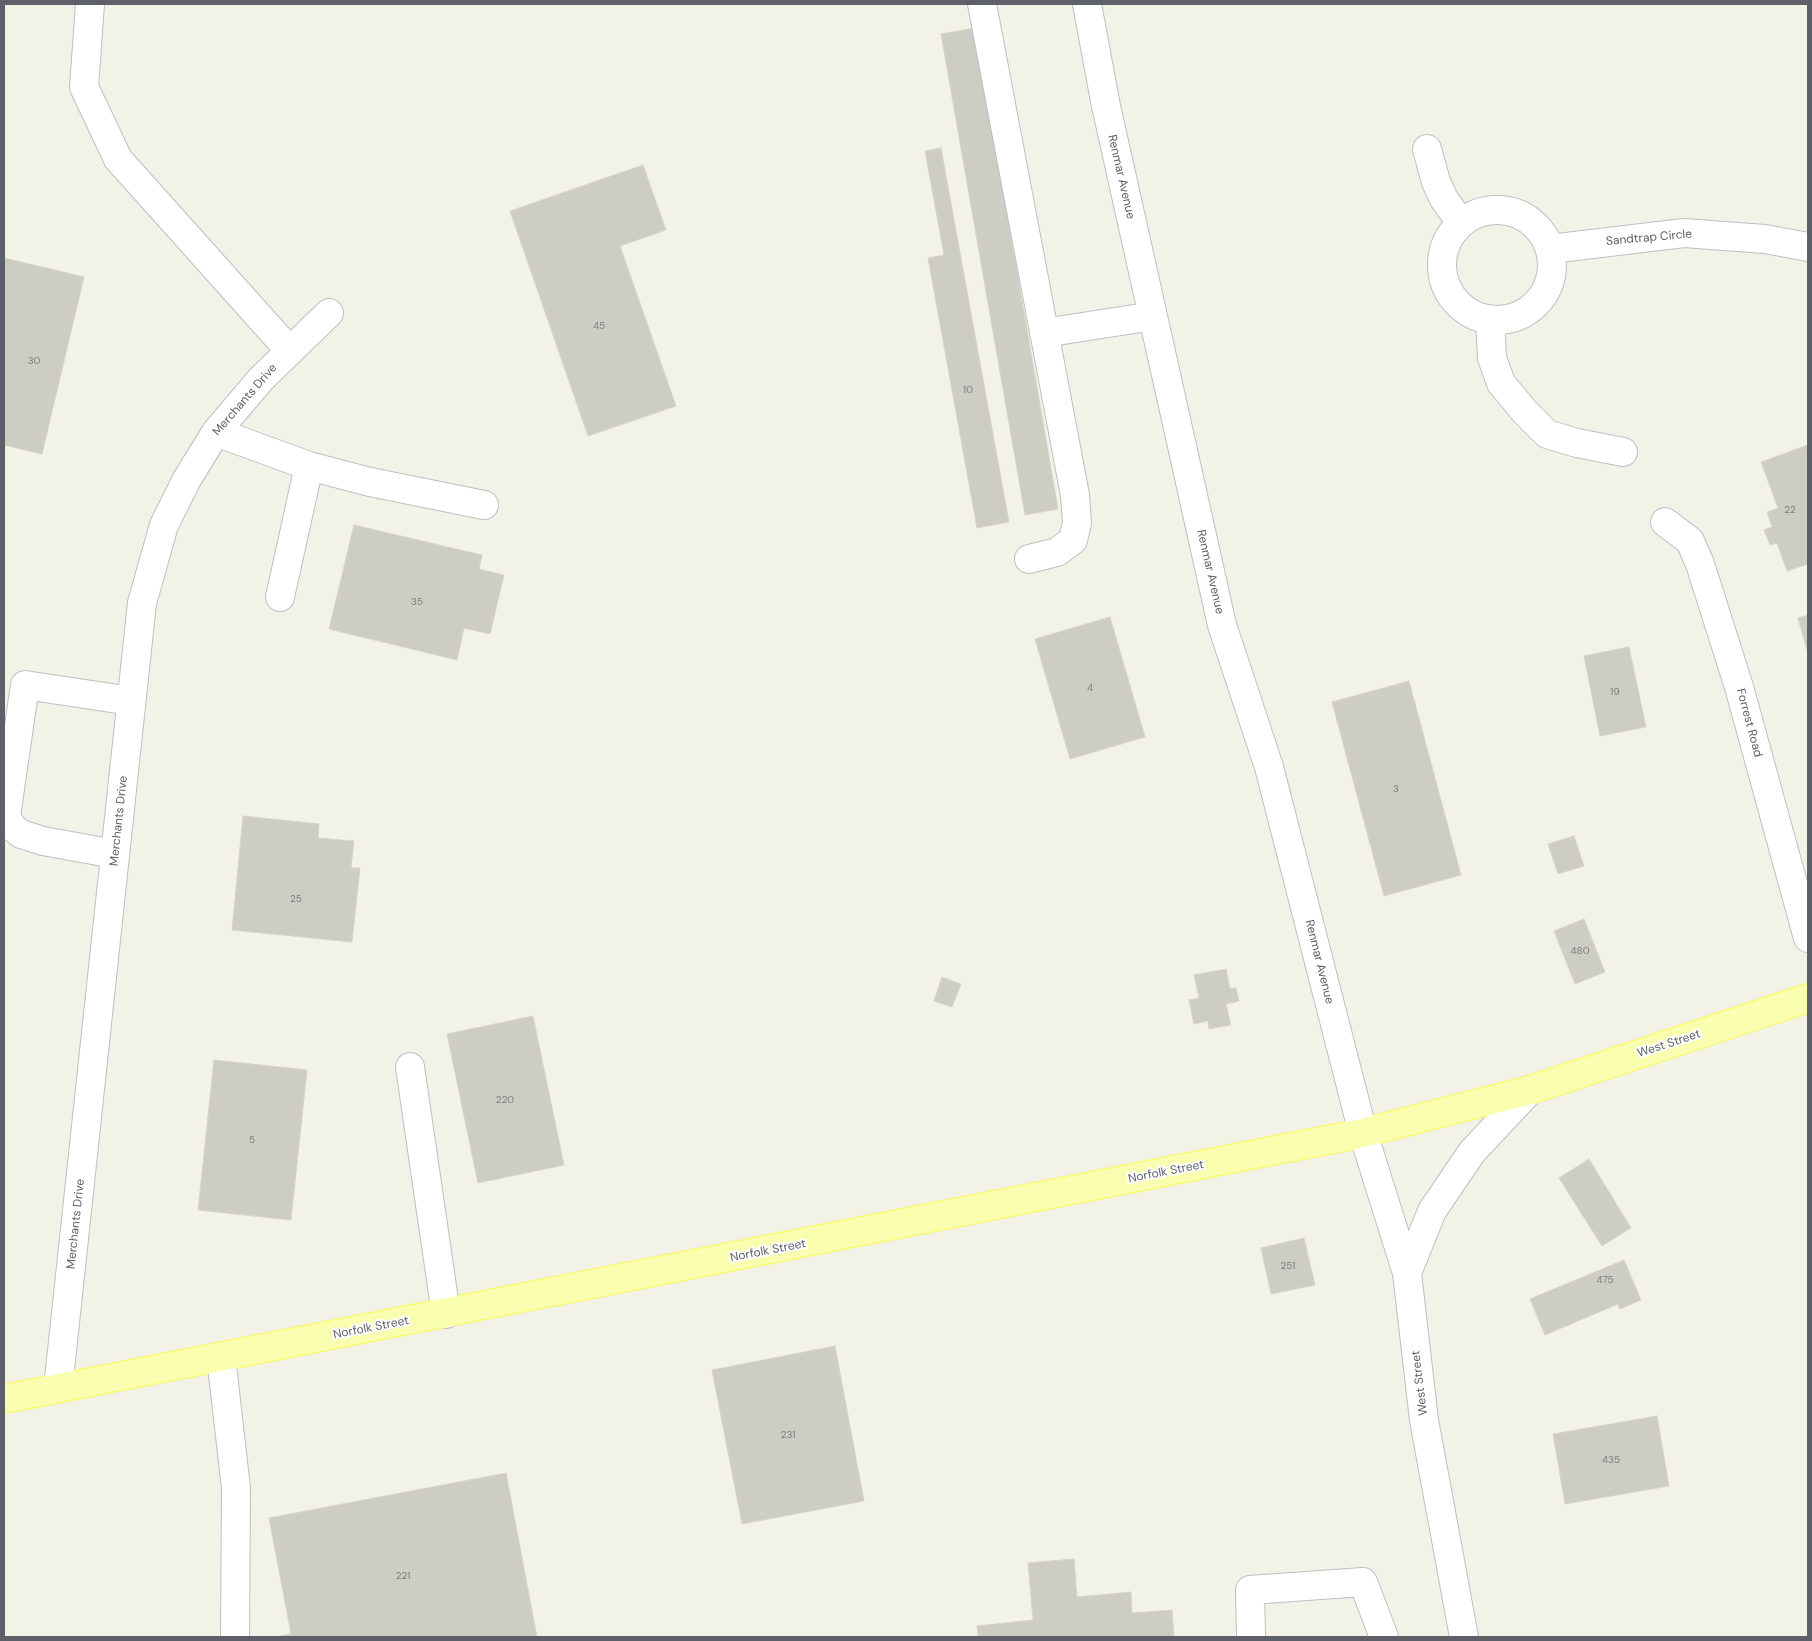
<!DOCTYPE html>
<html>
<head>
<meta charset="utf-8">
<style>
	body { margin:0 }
	#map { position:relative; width:1812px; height:1641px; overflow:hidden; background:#f2f2e7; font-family:"DM Sans",sans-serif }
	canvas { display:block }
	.frame { position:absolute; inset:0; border:5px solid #5e6069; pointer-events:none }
</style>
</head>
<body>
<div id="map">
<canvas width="1812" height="1641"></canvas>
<div class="frame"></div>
</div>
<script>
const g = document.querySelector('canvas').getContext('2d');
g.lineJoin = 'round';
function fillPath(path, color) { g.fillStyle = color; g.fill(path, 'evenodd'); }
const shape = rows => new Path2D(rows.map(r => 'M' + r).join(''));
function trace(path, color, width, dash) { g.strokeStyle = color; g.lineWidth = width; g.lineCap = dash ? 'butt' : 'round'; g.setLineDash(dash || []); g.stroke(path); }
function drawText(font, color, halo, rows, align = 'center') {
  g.font = font + ' "DM Sans",sans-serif'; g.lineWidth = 4; g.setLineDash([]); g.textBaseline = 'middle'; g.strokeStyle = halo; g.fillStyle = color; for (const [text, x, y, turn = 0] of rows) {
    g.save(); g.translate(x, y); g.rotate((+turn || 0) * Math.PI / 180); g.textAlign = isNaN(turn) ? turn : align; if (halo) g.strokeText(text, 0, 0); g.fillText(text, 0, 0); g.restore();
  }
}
const building = shape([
	[975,28,1058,509,1025,515,941,34,975,28],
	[941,148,1009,522,977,528,928,258,944,255,925,151,941,148],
	[643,165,666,230,620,246,676,406,588,436,510,211,643,165],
	[4,258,84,277,42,454,4,445,4,258],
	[1808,445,1808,564,1787,571,1777,543,1770,545,1764,530,1772,527,1767,512,1778,508,1761,462,1808,445],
	[354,525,482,555,479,569,504,575,490,634,464,628,457,660,329,629,354,525],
	[1808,615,1808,654,1798,618,1808,615],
	[1110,617,1145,737,1070,759,1035,639,1110,617],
	[1629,647,1646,727,1600,736,1584,656,1629,647],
	[1409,681,1461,875,1384,896,1332,702,1409,681],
	[243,816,319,824,318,838,354,841,351,868,360,868,352,942,232,930,243,816],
	[1574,836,1584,866,1558,874,1548,844,1574,836],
	[1584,919,1605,972,1575,984,1554,931,1584,919],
	[1226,969,1230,989,1236,988,1239,1001,1226,1004,1231,1025,1209,1029,1208,1021,1194,1024,1189,1000,1199,998,1194,975,1226,969],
	[942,977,961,984,952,1007,934,1001,942,977],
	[533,1016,564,1165,478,1183,447,1034,533,1016],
	[214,1060,307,1070,291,1220,198,1210,214,1060],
	[1589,1159,1631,1228,1602,1246,1559,1178,1589,1159],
	[1304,1238,1315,1285,1271,1294,1261,1248,1304,1238],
	[1624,1260,1641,1300,1620,1309,1618,1304,1545,1335,1530,1299,1624,1260],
	[835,1346,864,1501,742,1524,712,1370,835,1346],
	[1657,1416,1669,1486,1565,1504,1553,1434,1657,1416],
	[506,1473,537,1637,273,1637,291,1634,269,1518,506,1473],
	[1074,1559,1077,1597,1131,1592,1132,1613,1172,1610,1174,1637,978,1637,977,1626,1033,1620,1028,1563,1074,1559]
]);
const minor = shape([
	[90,4,84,87,118,159,290,351],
	[982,4,1075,495,1077,523,1073,540,1057,552,1029,559],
	[1087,4,1106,106,1222,625,1269,767,1363,1133,1407,1273,1424,1420,1464,1637],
	[1427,149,1436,182,1444,199,1461,223],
	'1442 265a55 55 0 1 1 110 0a55 55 0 1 1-110 0Z',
	[1550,249,1684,233,1765,239,1808,247],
	[1490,320,1492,358,1501,383,1525,412,1547,434,1577,443,1623,452],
	[1044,333,1153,316],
	[216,432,309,466,370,482,484,505],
	[1665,522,1690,541,1700,564,1739,687,1808,938],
	[280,597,309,466],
	[115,854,43,841,21,834,12,827,6,816,25,685,131,701],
	[410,1067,446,1314],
	[1407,1273,1432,1211,1472,1152,1530,1090],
	[221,1357,236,1488,235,1637],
	[58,1388,142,603,164,525,187,479,216,432,261,379,329,313],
	[1251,1637,1250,1590,1363,1582,1384,1637]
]);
const major = shape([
	[4,1399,1363,1133,1530,1090,1808,998]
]);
const numberNames = [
	["45",599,326],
	["30",34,361],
	["10",968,390],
	["22",1790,510],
	["35",417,602],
	["4",1090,688],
	["19",1615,692],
	["3",1396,789],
	["25",296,899],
	["480",1580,951],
	["220",505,1100],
	["5",252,1140],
	["251",1288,1266],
	["475",1605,1280],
	["231",788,1435],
	["435",1611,1460],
	["221",403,1576]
];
const streetNames = [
	["Renmar Avenue",1121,177,77],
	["Sandtrap Circle",1649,238,-5],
	["Merchants Drive",245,400,-49],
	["Renmar Avenue",1210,572,77],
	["Forrest Road",1749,723,75],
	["Merchants Drive",119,821,-84],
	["Renmar Avenue",1319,962,76],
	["West Street",1669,1044,-18],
	["Norfolk Street",1166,1172,-11],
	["Merchants Drive",76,1224,-84],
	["Norfolk Street",768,1251,-11],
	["Norfolk Street",371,1328,-11],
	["West Street",1420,1383,-97]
];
fillPath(building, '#cdcdc4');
trace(building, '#d7d6c4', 1);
trace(minor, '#bebfc6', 30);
trace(major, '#fff853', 30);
trace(minor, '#fff', 28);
trace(major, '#f9ffaf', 28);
drawText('10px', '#7a7b80', null, numberNames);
drawText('12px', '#5e6069', '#fff', streetNames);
</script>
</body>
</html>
